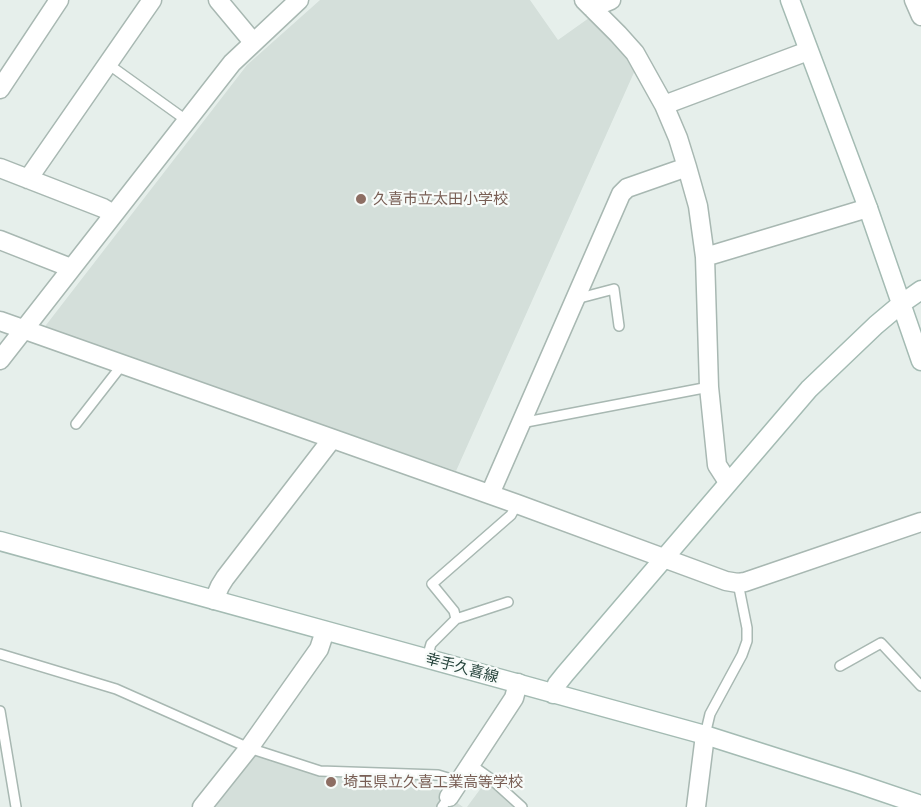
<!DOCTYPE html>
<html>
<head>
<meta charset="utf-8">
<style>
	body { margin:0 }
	canvas { display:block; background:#e6efeb }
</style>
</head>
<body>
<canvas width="921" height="807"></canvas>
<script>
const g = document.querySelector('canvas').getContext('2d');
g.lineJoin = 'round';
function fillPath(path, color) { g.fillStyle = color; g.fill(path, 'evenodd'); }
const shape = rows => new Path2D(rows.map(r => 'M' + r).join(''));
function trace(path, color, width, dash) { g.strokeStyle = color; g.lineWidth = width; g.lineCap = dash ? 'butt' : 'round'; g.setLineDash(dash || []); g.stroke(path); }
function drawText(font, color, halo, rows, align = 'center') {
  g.font = font + ' "Asap Condensed","Noto Sans JP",sans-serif'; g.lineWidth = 4.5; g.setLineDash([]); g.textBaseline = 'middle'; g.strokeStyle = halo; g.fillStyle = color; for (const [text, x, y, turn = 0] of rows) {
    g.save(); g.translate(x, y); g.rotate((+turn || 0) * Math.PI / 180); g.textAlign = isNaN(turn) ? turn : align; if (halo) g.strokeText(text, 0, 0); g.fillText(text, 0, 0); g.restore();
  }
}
const built = shape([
	[320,0,530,0,558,40,589,18,636,68,456,471,43,329,247,65],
	[257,755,330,777,397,779,428,778,432,785,463,807,213,807,251,756],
	[484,784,490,786,513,807,467,807]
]);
const lane = shape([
	[108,64,186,120],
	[576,299,614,289,619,326],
	[521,423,709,387],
	[76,424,122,365],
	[456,619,508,602],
	[0,654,116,689,249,748,320,771,438,775,458,781],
	[427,658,431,644,456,619,454,611,432,584,511,515,517,504],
	[840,666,881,643,921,686],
	[0,711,16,807],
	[705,735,710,714,742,655,747,641,747,628,738,583],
	[470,764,491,779,522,807],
	[442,807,449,797]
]);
const street = shape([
	[218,0,253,42],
	[584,0,618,34,635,53,664,105,678,138,687,167,698,206,705,257,709,387,717,465,728,482],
	[914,0,921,16],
	[592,8,611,0],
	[0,89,59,0],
	[664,105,808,51],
	[0,168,103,208,113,214],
	[28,179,152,0],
	[0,240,71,268],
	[705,257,868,208],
	[0,321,517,504,726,581,738,583,745,582,921,522],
	[0,360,232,63,299,0],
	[490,494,621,194,627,188,687,167],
	[214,600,220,586,225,578,332,439],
	[449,797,514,698,518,683],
	[202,807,249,748,319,649,325,631],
	[696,807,705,735]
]);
const secondary = shape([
	[790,0,868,208,921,361],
	[0,541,705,735,856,783,921,805],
	[553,694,557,684,565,674,809,389,876,325,901,304,921,290]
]);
const markers = [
	[361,199,6,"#8d6e63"],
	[331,782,6,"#8d6e63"]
];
const educationNames = [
	["久喜市立太田小学校",373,199],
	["埼玉県立久喜工業高等学校",343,782]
];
const streetNames = [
	["幸手久喜線",462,668,15]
];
fillPath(built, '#d4dfda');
trace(lane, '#a8b8b2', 12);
trace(street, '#a8b8b2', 21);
trace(secondary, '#a4bbb3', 21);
trace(lane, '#fff', 9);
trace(street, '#fff', 18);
trace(secondary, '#fff', 18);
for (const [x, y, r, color] of markers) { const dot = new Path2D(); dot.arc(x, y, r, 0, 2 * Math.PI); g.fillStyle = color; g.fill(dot); trace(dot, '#f7fbf9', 2); }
drawText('15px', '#785e54', '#f7fbf9', educationNames, 'left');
drawText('15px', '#24423a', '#f7fbf9', streetNames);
</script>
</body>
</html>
